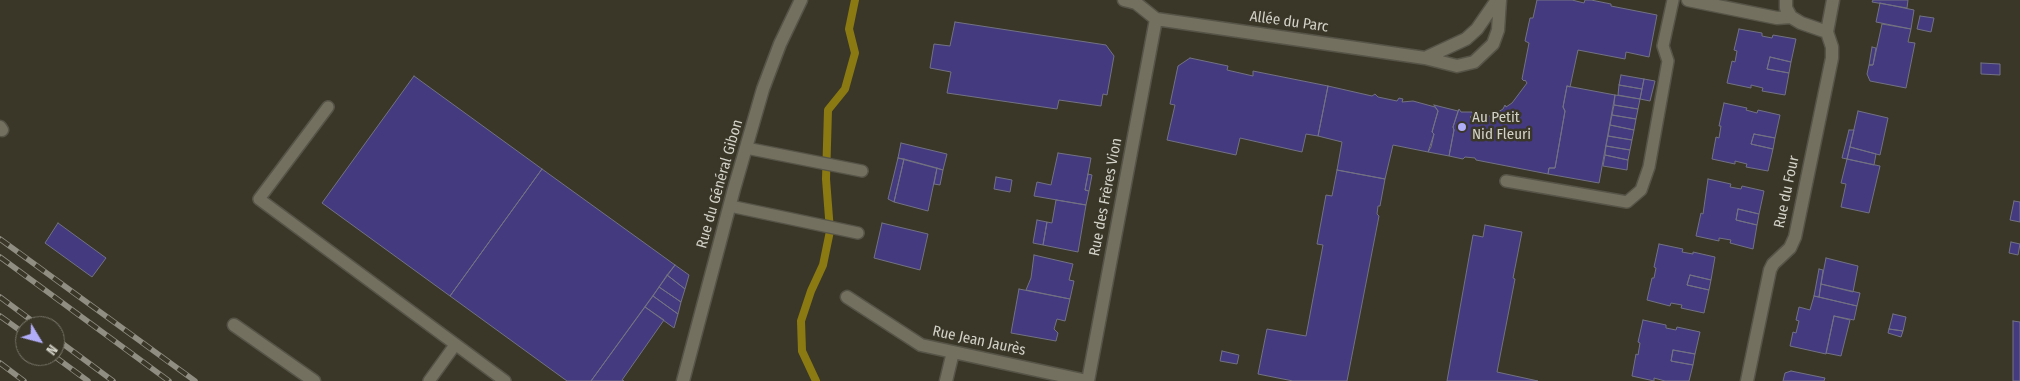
<!DOCTYPE html>
<html>
<head>
<meta charset="utf-8">
<style>
	body { margin:0 }
	#map { position:relative; width:2020px; height:381px; overflow:hidden; background:#3a3728; font-family:"Fira Sans Condensed",sans-serif }
	canvas { display:block }
	.north { position:absolute; left:15px; top:316px; width:50px; height:50px; box-sizing:border-box; background:#3a3728; border:1px solid #777568; border-radius:50%; rotate:127deg; font-size:14px; font-weight:700; line-height:20px; text-align:center; color:#d3d2c8 }
	.north::after { content:''; display:block; margin:auto; width:18px; height:22px; background:#b2adf9; clip-path:polygon(50% 0,100% 100%,50% 72%,0 100%) }
</style>
</head>
<body>
<div id="map">
<canvas width="2020" height="381"></canvas>
<div class="north">N</div>
</div>
<script>
const g = document.querySelector('canvas').getContext('2d');
g.lineJoin = 'round';
const shape = rows => new Path2D(rows.map(r => 'M' + r).join(''));
function trace(path, color, width, dash) { g.strokeStyle = color; g.lineWidth = width; g.lineCap = dash ? 'butt' : 'round'; g.setLineDash(dash || []); g.stroke(path); }
function fillPath(path, color) { g.fillStyle = color; g.fill(path, 'evenodd'); }
function drawText(font, color, halo, rows, align = 'center') {
  g.font = font + ' "Fira Sans Condensed",sans-serif'; g.lineWidth = 5; g.setLineDash([]); g.textBaseline = 'middle'; g.strokeStyle = halo; g.fillStyle = color; for (const [text, x, y, turn = 0] of rows) {
    g.save(); g.translate(x, y); g.rotate((+turn || 0) * Math.PI / 180); g.textAlign = isNaN(turn) ? turn : align; if (halo) g.strokeText(text, 0, 0); g.fillText(text, 0, 0); g.restore();
  }
}
const stream = shape([
	[816,381,802,351,801,321,811,291,823,265,830,231,826,179,828,110,845,89,855,53,849,29,855,0]
]);
const building = shape([
	[1537,0,1572,0,1584,3,1585,0,1591,0,1611,4,1611,6,1657,15,1649,57,1626,52,1625,59,1578,50,1570,87,1567,86,1563,107,1565,111,1555,168,1549,168,1548,174,1476,160,1475,158,1465,157,1463,159,1449,156,1454,130,1453,127,1459,109,1461,112,1472,112,1473,115,1470,117,1473,119,1484,115,1486,117,1493,115,1503,109,1505,105,1506,107,1512,103,1527,83,1525,80,1524,81,1522,79,1529,43,1525,41,1530,18,1533,18,1537,0],
	[1873,0,1908,0,1907,8,1872,2,1873,0],
	[1880,3,1914,10,1911,29,1876,22,1880,3],
	[1920,16,1934,18,1931,32,1917,29,1920,16],
	[955,22,1106,45,1114,56,1107,95,1103,94,1101,106,1059,100,1057,109,947,93,951,72,930,68,934,44,950,46,955,22],
	[1882,24,1911,29,1908,42,1915,43,1906,88,1870,81,1867,74,1869,65,1873,65,1882,24],
	[1739,29,1762,33,1762,36,1772,38,1773,35,1796,39,1791,62,1770,57,1767,69,1789,73,1785,95,1762,91,1763,88,1751,85,1751,88,1727,83,1732,61,1735,62,1737,51,1734,50,1739,29],
	[1872,47,1876,48,1873,65,1869,65,1872,47],
	[1770,57,1791,62,1789,73,1767,69,1770,57],
	[1190,58,1228,66,1227,70,1253,76,1253,71,1328,86,1318,136,1306,134,1302,152,1240,138,1236,155,1167,140,1175,105,1170,104,1178,66,1190,58],
	[1981,63,2000,64,2000,75,1981,74,1981,63],
	[1621,75,1644,79,1642,89,1619,85,1621,75],
	[414,76,542,169,450,296,322,203,414,76],
	[1644,79,1655,81,1650,101,1640,99,1644,79],
	[1619,85,1642,89,1640,99,1618,95,1619,85],
	[1328,86,1372,96,1375,94,1378,97,1397,101,1399,98,1403,99,1402,102,1413,101,1435,107,1438,111,1432,132,1434,134,1431,147,1428,152,1393,145,1385,179,1337,170,1342,142,1318,136,1328,86],
	[1567,86,1615,95,1599,183,1548,174,1549,168,1555,168,1565,111,1563,107,1567,86],
	[1615,95,1640,99,1638,109,1614,105,1615,95],
	[1724,103,1747,108,1746,110,1757,113,1758,110,1780,115,1775,138,1754,134,1751,144,1773,149,1768,171,1746,167,1747,164,1735,161,1735,164,1712,159,1716,137,1719,138,1721,126,1719,126,1724,103],
	[1434,105,1458,111,1453,127,1454,130,1449,156,1428,152,1434,134,1432,132,1438,111,1434,105],
	[1614,105,1638,109,1636,119,1612,115,1614,105],
	[1858,111,1888,118,1880,155,1850,147,1858,111],
	[1612,115,1636,119,1634,130,1610,125,1612,115],
	[1610,125,1634,130,1632,140,1608,136,1610,125],
	[1849,130,1854,130,1847,159,1842,158,1849,130],
	[1754,134,1775,138,1773,149,1751,144,1754,134],
	[1608,136,1632,140,1630,150,1606,146,1608,136],
	[901,143,947,154,943,170,898,158,901,143],
	[1606,146,1630,150,1628,160,1605,155,1606,146],
	[1850,147,1876,154,1874,165,1847,159,1850,147],
	[1058,153,1091,158,1085,190,1089,191,1086,205,1034,196,1037,182,1051,185,1058,153],
	[1605,155,1628,160,1627,170,1603,166,1605,155],
	[898,158,904,159,894,202,888,199,898,158],
	[904,159,937,168,928,211,894,202,904,159],
	[1847,159,1880,166,1869,213,1841,207,1846,184,1841,183,1847,159],
	[937,168,943,170,940,185,934,184,937,168],
	[542,169,675,265,591,381,567,381,450,296,542,169],
	[1337,170,1385,179,1380,206,1378,206,1377,214,1379,216,1347,381,1293,381,1258,374,1267,329,1306,336,1323,245,1317,244,1326,195,1332,196,1337,170],
	[1088,174,1092,175,1089,191,1085,190,1088,174],
	[996,177,1012,180,1010,192,994,189,996,177],
	[1708,179,1731,184,1730,187,1741,189,1742,186,1764,191,1759,214,1738,209,1736,220,1757,225,1753,249,1730,243,1731,240,1719,238,1719,241,1696,236,1701,213,1703,214,1708,179],
	[1056,200,1086,205,1078,252,1043,245,1047,222,1052,223,1056,200],
	[2014,201,2020,202,2020,222,2010,220,2014,201],
	[1738,209,1759,214,1757,225,1736,220,1738,209],
	[1037,220,1047,222,1043,245,1033,243,1037,220],
	[58,223,106,258,92,277,45,243,58,223],
	[882,223,928,234,920,270,874,258,882,223],
	[1485,225,1522,232,1513,278,1515,279,1497,372,1538,381,1447,381,1473,235,1483,237,1485,225],
	[2011,242,2020,244,2018,255,2009,253,2011,242],
	[1659,244,1683,249,1682,252,1693,254,1693,252,1715,257,1711,280,1690,275,1687,285,1709,290,1704,313,1681,308,1682,305,1671,303,1670,306,1647,300,1652,278,1654,278,1656,268,1654,267,1659,244],
	[1034,255,1073,264,1069,280,1074,281,1070,299,1026,290,1031,278,1034,255],
	[1826,258,1858,266,1853,292,1821,284,1826,258],
	[675,265,689,275,685,289,667,275,675,265],
	[1819,269,1823,270,1819,297,1814,296,1819,269],
	[667,275,685,289,681,302,659,287,667,275],
	[1690,275,1711,280,1709,290,1687,285,1690,275],
	[1821,284,1860,293,1857,306,1819,297,1821,284],
	[659,287,681,302,678,314,653,296,659,287],
	[1019,289,1070,299,1065,321,1057,319,1054,329,1058,333,1056,341,1011,333,1019,289],
	[653,296,678,314,674,328,645,307,653,296],
	[1814,296,1857,306,1854,320,1834,316,1826,354,1790,346,1793,332,1796,333,1799,321,1796,320,1799,307,1810,310,1814,296],
	[645,307,664,320,622,380,624,381,591,381,645,307],
	[1893,314,1906,317,1903,331,1889,329,1893,314],
	[1834,316,1850,320,1841,356,1826,353,1834,316],
	[1643,320,1666,325,1666,328,1676,330,1677,327,1700,332,1695,354,1673,350,1671,361,1693,365,1689,381,1665,381,1654,378,1654,381,1632,376,1636,354,1638,355,1640,343,1638,342,1643,320],
	[2013,321,2020,322,2020,381,2013,381,2013,321],
	[1889,329,1903,331,1901,337,1888,333,1889,329],
	[1673,350,1695,354,1693,365,1671,361,1673,350],
	[1222,351,1239,355,1237,364,1220,361,1222,351],
	[1791,371,1825,378,1824,381,1783,381,1785,373,1791,371]
]);
const service = shape([
	[328,107,259,199,505,381],
	[746,148,862,171],
	[1506,181,1627,202,1641,190,1649,167,1668,61,1663,46,1673,0],
	[730,206,858,233],
	[429,381,455,345]
]);
const minor = shape([
	[1124,0,1136,3,1156,19,1425,58,1457,66,1474,62,1493,44,1498,30,1500,0],
	[1688,0,1777,18,1791,17],
	[1786,0,1786,8,1791,17,1801,23,1827,32],
	[1425,58,1466,39,1477,29,1497,0],
	[0,127,2,130],
	[847,297,921,345,1087,381],
	[234,325,314,381],
	[683,381,734,189,763,89,780,44,801,0],
	[946,381,953,352],
	[1088,381,1156,19],
	[1747,381,1770,270,1773,264,1790,248,1795,237,1832,58,1832,47,1827,32,1833,0]
]);
const rail = shape([
	[0,239,195,381],
	[0,257,169,381],
	[0,297,39,326],
	[0,316,25,334],
	[55,338,113,381],
	[54,356,88,381],
	[0,363,24,381]
]);
const markers = [
	[1462,127,5,"#b2adf9"]
];
const streetNames = [
	["Allée du Parc",1289,22,8],
	["Rue du Général Gibon",720,184,-74],
	["Rue du Four",1787,192,-78],
	["Rue des Frères Vion",1106,197,-79],
	["Rue Jean Jaurès",979,341,12]
];
const poiNames = [
	["Au Petit",1472,118],
	["Nid Fleuri",1472,135]
];
trace(stream, '#8b7a12', 8);
fillPath(building, '#443a80');
trace(building, '#727283', 1);
trace(service, '#565447', 14);
trace(minor, '#565447', 15);
trace(service, '#737060', 11);
trace(minor, '#737060', 12);
trace(rail, '#908e82', 5.5);
trace(rail, '#3a3728', 4, [11]);
for (const [x, y, r, color] of markers) { const dot = new Path2D(); dot.arc(x, y, r, 0, 2 * Math.PI); g.fillStyle = color; g.fill(dot); trace(dot, '#3a3728', 2); }
drawText('15px', '#d3d2c8', '#3a3728', streetNames);
drawText('15px', '#d3d2c8', '#3a3728', poiNames, 'left');
</script>
</body>
</html>
